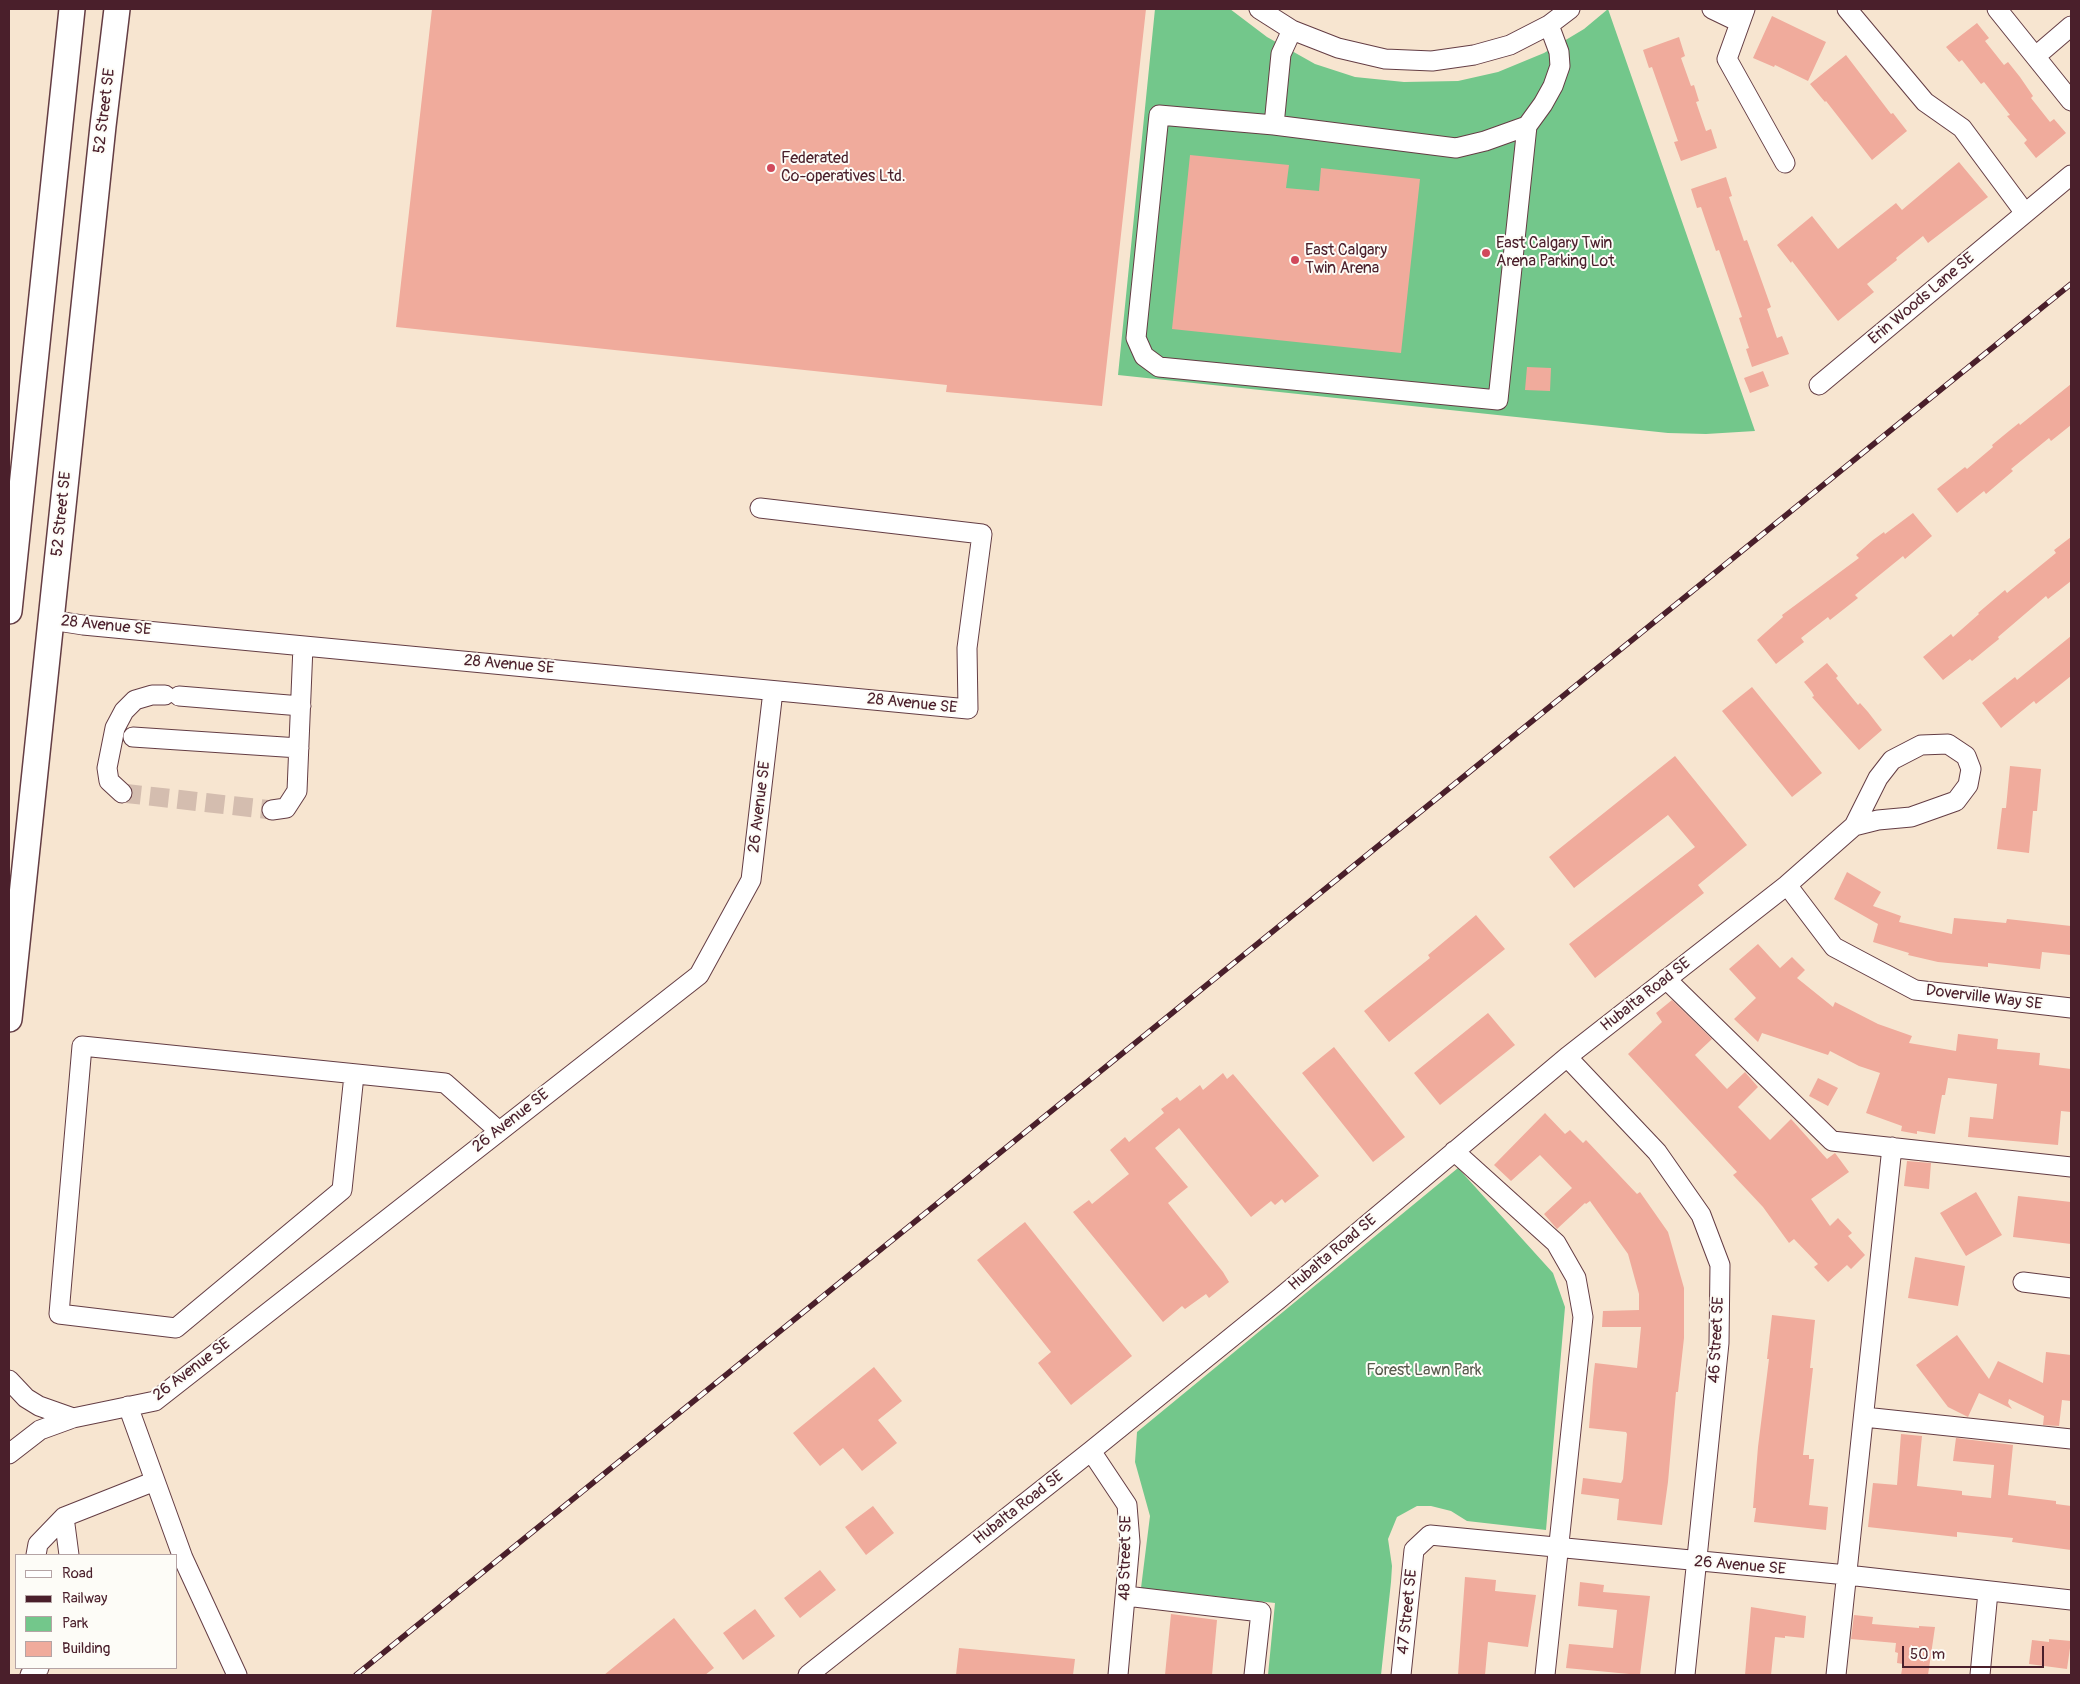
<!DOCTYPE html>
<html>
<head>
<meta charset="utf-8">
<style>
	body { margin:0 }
	#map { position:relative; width:2080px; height:1684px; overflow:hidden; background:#f7e5d0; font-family:Pangolin,sans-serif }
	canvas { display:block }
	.frame { position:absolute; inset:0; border:10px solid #4a1f2b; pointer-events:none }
	.legend { position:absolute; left:15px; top:1554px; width:162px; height:115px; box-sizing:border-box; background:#fdfcf7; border:1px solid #b5a4a5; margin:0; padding:6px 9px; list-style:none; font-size:15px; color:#4a1f2b }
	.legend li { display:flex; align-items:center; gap:10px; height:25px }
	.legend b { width:25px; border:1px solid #b5a4a5 }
	.scale { position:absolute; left:1902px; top:1646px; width:142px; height:22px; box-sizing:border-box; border:2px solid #4a1f2b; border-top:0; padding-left:6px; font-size:15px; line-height:18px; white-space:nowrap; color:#4a1f2b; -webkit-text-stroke:4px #fdfcf7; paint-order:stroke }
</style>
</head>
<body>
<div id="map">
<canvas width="2080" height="1684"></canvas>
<div class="frame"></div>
<ul class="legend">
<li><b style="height:6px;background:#fff"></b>Road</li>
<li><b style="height:6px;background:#4a1f2b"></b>Railway</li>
<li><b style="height:14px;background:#73c78b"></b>Park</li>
<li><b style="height:14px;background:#f0ab9c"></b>Building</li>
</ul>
<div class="scale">50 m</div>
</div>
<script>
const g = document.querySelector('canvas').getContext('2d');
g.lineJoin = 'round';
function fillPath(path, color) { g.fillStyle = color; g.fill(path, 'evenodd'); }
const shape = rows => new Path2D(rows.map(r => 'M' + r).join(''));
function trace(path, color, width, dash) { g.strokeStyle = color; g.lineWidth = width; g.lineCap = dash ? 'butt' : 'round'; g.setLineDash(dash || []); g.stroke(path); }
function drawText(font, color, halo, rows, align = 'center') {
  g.font = font + ' Pangolin,sans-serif'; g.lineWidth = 4; g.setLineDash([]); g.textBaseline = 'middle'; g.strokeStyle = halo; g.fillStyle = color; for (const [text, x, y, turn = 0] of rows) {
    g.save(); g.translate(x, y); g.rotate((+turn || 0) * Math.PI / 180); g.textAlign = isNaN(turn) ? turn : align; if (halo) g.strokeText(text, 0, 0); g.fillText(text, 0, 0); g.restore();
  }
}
const green = shape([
	[1155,9,1230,9,1267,37,1315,64,1355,77,1404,82,1458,81,1498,72,1544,53,1584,29,1608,9,1755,431,1706,434,1668,433,1118,375],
	[1458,1168,1553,1273,1565,1307,1546,1530,1467,1521,1451,1511,1431,1506,1417,1506,1397,1517,1388,1539,1392,1566,1391,1582,1381,1675,1268,1675,1275,1603,1141,1588,1150,1516,1135,1462,1137,1432]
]);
const building = shape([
	[432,9,1146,9,1102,406,946,392,947,385,396,327],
	[1772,16,1826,42,1808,81,1775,65,1774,67,1753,58],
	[1977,23,1989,38,1985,41,2004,65,2008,62,2020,77,2033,96,2031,98,2050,122,2054,119,2066,133,2036,158,2024,143,2027,140,2007,116,2010,115,1984,82,1981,84,1962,60,1959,62,1946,47],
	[1679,37,1685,56,1681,58,1691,86,1694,85,1699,101,1696,102,1706,131,1711,129,1717,148,1681,161,1674,142,1678,141,1652,67,1649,68,1643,50],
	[1846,55,1891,114,1893,113,1907,131,1872,160,1826,101,1825,102,1810,84],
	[1190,155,1289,165,1286,188,1319,191,1321,168,1420,179,1401,353,1172,329],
	[1959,162,1988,197,1928,243,1923,236,1896,258,1897,260,1867,284,1874,292,1838,321,1792,261,1791,263,1777,245,1812,216,1838,249,1896,203,1902,210],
	[1726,177,1732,196,1729,197,1744,241,1747,240,1771,307,1767,309,1777,338,1782,336,1789,354,1752,367,1746,349,1749,348,1739,318,1742,317,1719,250,1716,251,1701,207,1697,208,1691,189],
	[1527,367,1551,368,1550,391,1525,390],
	[1763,371,1769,386,1750,393,1744,378],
	[2071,384,2071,425,2051,441,2049,438,2011,469,2013,471,1986,494,1984,491,1957,513,1937,489,1965,467,1967,469,1993,447,1992,445,2009,431,2019,423,2020,425],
	[1913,513,1932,536,1905,559,1903,556,1855,595,1858,598,1830,620,1828,617,1801,638,1804,642,1776,664,1757,640,1783,617,1782,615,1859,558,1856,555,1873,540,1884,532,1885,534],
	[2071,537,2071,581,2048,599,2046,596,1998,637,1999,639,1989,647,1972,661,1970,659,1943,680,1923,657,1951,634,1953,637,1979,614,1978,613,2005,590,2007,593,2056,553,2054,550],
	[2071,636,2071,676,2036,704,2034,701,2001,728,1982,703,2015,677,2017,680],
	[1827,663,1838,676,1836,678,1858,705,1860,703,1868,712,1882,730,1859,750,1812,697,1814,696,1812,692,1804,682],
	[1752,687,1822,773,1792,797,1722,711],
	[1675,756,1747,845,1698,885,1704,893,1595,978,1569,944,1695,847,1668,815,1574,888,1549,857],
	[2010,766,2041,769,2037,811,2033,811,2029,853,1997,849,2002,808,2006,808],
	[1847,872,1881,892,1873,906,1901,916,1899,922,1952,934,1954,918,2006,923,2007,919,2071,926,2071,955,2042,952,2040,969,1988,963,1988,967,1938,962,1908,955,1909,953,1873,942,1878,924,1834,899],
	[1476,915,1505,949,1389,1042,1364,1011,1430,958,1428,955],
	[1758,944,1780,968,1792,957,1805,970,1797,978,1833,1007,1835,1002,1878,1024,1912,1036,1909,1043,1956,1051,1958,1034,1998,1039,1997,1049,2040,1053,2039,1065,2071,1069,2071,1112,2061,1111,2058,1145,1968,1137,1970,1117,1993,1119,1997,1084,1948,1078,1945,1095,1942,1095,1935,1134,1917,1131,1917,1134,1901,1131,1902,1126,1866,1113,1880,1073,1859,1066,1830,1051,1828,1055,1762,1033,1758,1042,1734,1019,1756,998,1729,969],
	[1672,1000,1712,1039,1695,1055,1727,1089,1745,1072,1758,1087,1738,1107,1770,1140,1791,1119,1827,1159,1835,1153,1849,1172,1811,1199,1830,1226,1838,1218,1852,1233,1848,1236,1865,1255,1851,1269,1847,1265,1828,1282,1814,1267,1818,1264,1794,1239,1789,1243,1763,1207,1733,1175,1737,1172,1628,1054,1662,1022,1656,1013],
	[1488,1013,1515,1045,1440,1105,1414,1073],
	[1334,1047,1405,1137,1373,1162,1302,1073],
	[1223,1073,1227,1079,1233,1074,1319,1176,1285,1203,1282,1199,1275,1205,1271,1201,1251,1217,1179,1128,1155,1148,1188,1187,1168,1203,1223,1272,1229,1282,1209,1298,1206,1294,1185,1309,1182,1306,1163,1322,1073,1212,1089,1200,1092,1204,1129,1174,1110,1150,1125,1137,1129,1142,1164,1113,1161,1109,1177,1097,1180,1101,1200,1085,1203,1090],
	[1818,1078,1838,1088,1828,1106,1809,1096],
	[1545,1113,1565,1134,1570,1130,1583,1143,1586,1140,1637,1194,1640,1192,1668,1232,1684,1288,1684,1338,1678,1392,1676,1392,1668,1482,1662,1525,1617,1520,1619,1499,1581,1494,1583,1478,1621,1483,1623,1479,1627,1434,1626,1432,1589,1428,1593,1380,1595,1363,1637,1368,1641,1327,1602,1327,1603,1311,1639,1310,1639,1294,1628,1254,1590,1201,1586,1204,1585,1203,1557,1229,1544,1214,1572,1188,1540,1155,1511,1181,1494,1165],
	[1907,1161,1931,1163,1929,1189,1904,1186],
	[1976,1192,2002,1235,1966,1256,1940,1213],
	[2018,1196,2071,1202,2071,1244,2013,1237],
	[1025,1222,1132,1356,1071,1405,1038,1363,1051,1352,977,1260],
	[1915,1257,1965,1266,1958,1306,1908,1298],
	[1772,1315,1815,1320,1810,1368,1813,1368,1803,1455,1809,1455,1809,1459,1814,1459,1809,1505,1828,1507,1826,1530,1754,1522,1756,1508,1753,1508,1758,1447,1769,1359,1767,1359],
	[1957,1335,1989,1379,1998,1361,2043,1383,2046,1352,2071,1355,2071,1401,2062,1400,2059,1426,2043,1425,2044,1416,2009,1399,2008,1403,2012,1409,1979,1393,1968,1417,1948,1407,1916,1365],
	[874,1367,902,1401,878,1420,897,1443,862,1471,843,1448,820,1466,793,1433],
	[1901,1434,1922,1436,1917,1486,1962,1491,1962,1495,1991,1498,1994,1465,1953,1461,1956,1438,2013,1445,2008,1495,2056,1501,2056,1504,2071,1506,2071,1550,2012,1542,2013,1538,1957,1532,1957,1537,1868,1527,1873,1483,1897,1485],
	[873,1506,894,1533,866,1555,845,1527],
	[820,1570,836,1590,800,1618,784,1598],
	[1465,1577,1496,1580,1495,1591,1536,1595,1528,1647,1488,1642,1485,1675,1458,1675],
	[1580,1582,1604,1585,1603,1592,1650,1596,1640,1675,1566,1668,1569,1644,1613,1648,1617,1610,1578,1606],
	[1751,1607,1806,1616,1804,1638,1785,1636,1785,1638,1775,1637,1771,1675,1745,1675],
	[755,1609,775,1636,743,1660,723,1633],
	[1171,1614,1217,1620,1212,1675,1165,1675],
	[1854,1615,1873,1617,1872,1624,1919,1628,1919,1626,1935,1627,1928,1675,1901,1675,1903,1664,1897,1663,1898,1653,1895,1652,1896,1643,1851,1639],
	[674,1618,714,1668,705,1675,604,1675],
	[2049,1639,2071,1641,2067,1669,2029,1664,2032,1640,2049,1642],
	[959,1648,1075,1659,1073,1675,956,1675]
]);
const minorTunnel = shape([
	[122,793,272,810]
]);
const minor = shape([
	[1259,9,1292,30,1338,48,1385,59,1432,61,1474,55,1510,45,1549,25,1570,9],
	[1712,9,1739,22],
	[1745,9,1727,59,1785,163],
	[1847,9,1925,102,1962,128,2025,213],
	[1997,9,2071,101],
	[2036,56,2071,26],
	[1274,125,1281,54,1292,30],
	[1527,126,1498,400,1159,367,1144,356,1136,338,1159,115,1274,125,1456,148,1485,141,1527,126,1543,104,1553,86,1560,66,1559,52,1549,25],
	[1819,385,2071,175],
	[51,620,83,625,968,709,967,648,982,534,760,508],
	[179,696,301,706],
	[133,737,299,748],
	[122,793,109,781,107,768,115,728,124,711,135,700,152,695,165,695],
	[272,810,286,808,297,791,303,646],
	[1787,885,1834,947,1915,990,2071,1008],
	[1666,979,1832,1141,2071,1167],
	[1567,1057,1657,1152,1701,1215,1720,1265,1719,1343,1685,1675],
	[354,1075,342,1190,176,1328,59,1314,82,1046,445,1083,499,1131],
	[1454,1151,1556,1243,1576,1278,1583,1317,1545,1675],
	[2023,1282,2071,1288],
	[9,1380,26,1398,39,1406,73,1418],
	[128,1406,183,1558,237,1675],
	[1864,1417,2071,1439],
	[1091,1451,1127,1505,1130,1542,1118,1675],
	[9,1454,40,1430,73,1418,155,1401,699,975,751,880,773,691],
	[36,1555,38,1544,64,1517],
	[69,1555,64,1517,155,1481],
	[1126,1596,1261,1612,1254,1675],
	[30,1675,39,1668],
	[808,1675,1091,1451,1280,1298,1567,1057,1787,885,1854,826,1878,778,1892,760,1921,745,1948,744,1966,756,1971,769,1968,785,1956,801,1911,817,1878,820,1854,826],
	[1401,1675,1414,1550,1430,1535,1847,1575,2071,1600],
	[1836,1675,1892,1147],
	[1980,1675,1988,1592]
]);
const major = shape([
	[9,611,72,9],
	[9,1019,103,126,117,9]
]);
const rail = shape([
	[356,1675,2071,284]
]);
const markers = [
	[771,168,5,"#d1495b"],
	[1486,253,5,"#d1495b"],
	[1295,260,5,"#d1495b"]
];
const streetNames = [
	["52 Street SE",105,111,-83],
	["Erin Woods Lane SE",1922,299,-40],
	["52 Street SE",62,514,-84],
	["28 Avenue SE",106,626,6],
	["28 Avenue SE",509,665,5],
	["28 Avenue SE",912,704,6],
	["26 Avenue SE",760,807,-83],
	["Hubalta Road SE",1646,995,-38],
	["Doverville Way SE",1984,998,7],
	["26 Avenue SE",511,1121,-38],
	["Hubalta Road SE",1333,1253,-40],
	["46 Street SE",1717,1340,-87],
	["26 Avenue SE",192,1370,-37],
	["Hubalta Road SE",1019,1508,-38],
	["48 Street SE",1126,1558,-89],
	["26 Avenue SE",1740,1566,5],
	["47 Street SE",1408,1612,-84]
];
const poiNames = [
	["Federated",781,159],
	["Co-operatives Ltd.",781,177],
	["East Calgary Twin",1496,244],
	["Arena Parking Lot",1496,262],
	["East Calgary",1305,251],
	["Twin Arena",1305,269]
];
const parkNames = [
	["Forest Lawn Park",1424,1371]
];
fillPath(green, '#73c78b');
fillPath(building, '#f0ab9c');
trace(minorTunnel, '#d4bdaf', 19, [19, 9]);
trace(minor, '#643d44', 21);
trace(major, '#643d44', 28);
trace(minor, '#fff', 19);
trace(major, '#fff', 25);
trace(rail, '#4a1f2b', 5.5);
trace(rail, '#fdfcf7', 4, [11]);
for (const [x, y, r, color] of markers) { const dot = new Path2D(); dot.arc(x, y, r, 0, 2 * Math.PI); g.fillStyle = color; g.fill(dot); trace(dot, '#fdfcf7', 2); }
drawText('16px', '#4a1f2b', '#fdfcf7', streetNames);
drawText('16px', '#4a1f2b', '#fdfcf7', poiNames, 'left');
drawText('16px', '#585a4d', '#fdfcf7', parkNames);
</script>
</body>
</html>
